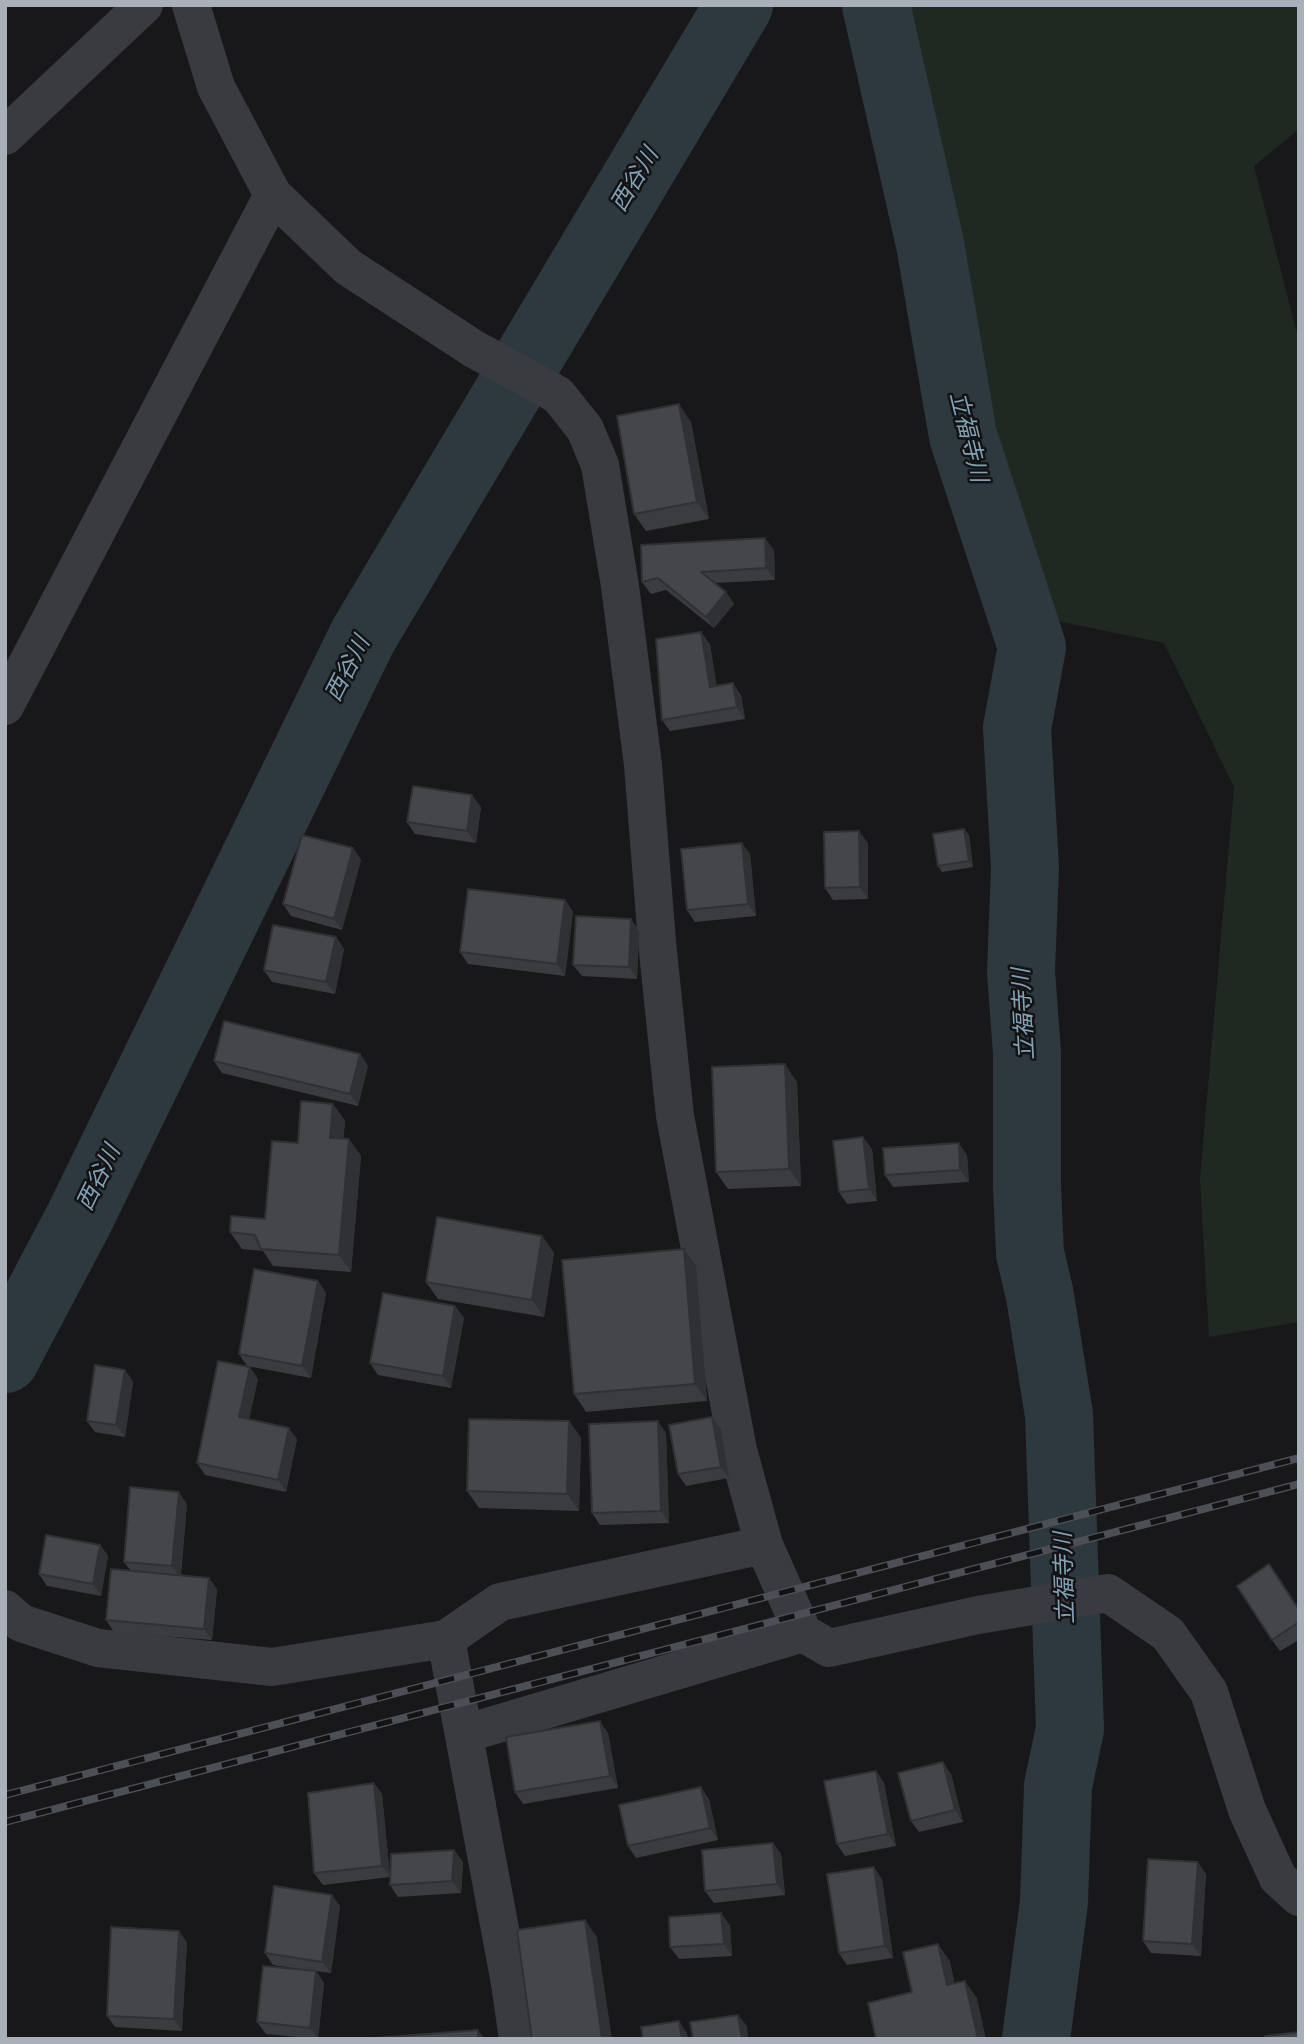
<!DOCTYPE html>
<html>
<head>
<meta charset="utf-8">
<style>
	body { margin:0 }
	#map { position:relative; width:1304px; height:2044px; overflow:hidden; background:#18181a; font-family:"Work Sans",sans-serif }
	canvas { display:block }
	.frame { position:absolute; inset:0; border:7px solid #aab0ba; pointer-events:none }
</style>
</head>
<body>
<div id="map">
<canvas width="1304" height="2044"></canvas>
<div class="frame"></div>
</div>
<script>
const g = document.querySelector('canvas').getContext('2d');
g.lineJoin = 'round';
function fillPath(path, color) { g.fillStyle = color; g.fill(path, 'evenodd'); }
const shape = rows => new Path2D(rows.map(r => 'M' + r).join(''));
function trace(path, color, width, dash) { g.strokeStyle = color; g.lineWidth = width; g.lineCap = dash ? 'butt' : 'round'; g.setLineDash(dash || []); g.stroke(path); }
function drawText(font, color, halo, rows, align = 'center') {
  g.font = font + ' "Work Sans","Noto Sans JP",sans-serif'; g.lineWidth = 5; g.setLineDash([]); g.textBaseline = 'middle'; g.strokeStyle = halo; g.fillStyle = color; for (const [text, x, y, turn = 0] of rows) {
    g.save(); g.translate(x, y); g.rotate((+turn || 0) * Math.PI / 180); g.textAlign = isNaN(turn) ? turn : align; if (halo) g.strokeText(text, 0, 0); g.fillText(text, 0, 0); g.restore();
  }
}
const green = shape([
	[910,5,1299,5,1299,129,1254,166,1299,341,1299,1322,1209,1337,1200,1179,1234,787,1164,643,1024,614,976,418,967,336]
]);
const river = shape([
	[876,5,930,244,963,436,1032,647,1017,728,1025,867,1021,972,1027,1053,1027,1187,1030,1253,1040,1296,1059,1415,1070,1729,1058,1786,1054,1902,1036,2039],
	[5,1359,79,1219,363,636,739,5]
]);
const minor = shape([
	[191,5,216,87,273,195,348,267,474,349,558,395,585,429,600,465,620,586,643,765,657,942,675,1116,738,1450,764,1545,803,1633,829,1648,978,1615,1108,1593,1168,1634,1209,1692,1247,1810,1278,1878,1299,1897],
	[5,136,144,5],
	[5,706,273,195],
	[5,1609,21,1623,98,1648,272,1667,446,1639,500,1602,764,1545],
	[446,1639,510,1983,518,2039],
	[464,1734,803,1633]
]);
const rail = shape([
	[5,1795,1299,1458],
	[5,1822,1299,1484]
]);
const wall = shape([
	[691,422,709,519,646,531,634,514],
	[641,545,774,550,775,580,715,583,726,592,734,604,714,628,666,590,651,594,642,582],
	[710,644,716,686,741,695,745,719,670,731,662,720],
	[481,807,476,843,415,834,407,822],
	[964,829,969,835,973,867,942,872,938,866],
	[868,843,868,899,833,900,825,888],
	[353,848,361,860,342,930,291,916,283,904],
	[750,854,756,916,695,922,687,910],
	[565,900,573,912,565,976,468,964,460,952],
	[631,919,639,931,637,979,582,976,573,965],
	[336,937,344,949,335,994,272,982,264,970],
	[360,1054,368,1066,358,1106,222,1073,214,1061],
	[797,1082,801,1186,728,1189,716,1172],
	[333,1104,345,1121,343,1139,349,1139,361,1156,351,1272,273,1266,263,1251,242,1249,230,1232,265,1219,298,1143],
	[872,1149,877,1201,847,1204,839,1192],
	[967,1155,969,1182,893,1187,885,1175],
	[542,1236,554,1253,544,1317,438,1299,426,1282],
	[696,1266,707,1401,586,1412,574,1394],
	[318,1281,326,1293,311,1378,247,1366,239,1354],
	[455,1306,464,1318,451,1388,378,1375,370,1363],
	[125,1370,133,1382,125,1437,95,1432,87,1421],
	[258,1379,249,1419,297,1439,286,1492,205,1475,197,1463],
	[569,1421,581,1438,579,1511,479,1508,467,1491],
	[721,1429,729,1478,686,1486,678,1474],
	[666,1433,669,1523,600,1525,592,1513],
	[187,1504,181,1575,217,1589,212,1640,114,1632,106,1620,130,1570,124,1562],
	[100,1545,108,1556,101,1596,47,1586,39,1574],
	[1278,1576,1299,1609,1299,1640,1280,1651,1272,1640],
	[608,1733,618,1788,523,1804,515,1792],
	[876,1771,884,1783,896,1846,845,1856,837,1844],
	[951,1774,963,1822,919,1832,911,1821],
	[374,1783,382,1794,390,1877,323,1885,314,1873],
	[709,1799,718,1840,636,1858,628,1846],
	[773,1843,781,1854,785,1895,714,1903,705,1891],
	[454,1850,463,1862,461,1893,398,1897,390,1885],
	[1206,1874,1201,1956,1151,1953,1143,1941],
	[882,1879,893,1958,847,1965,839,1953],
	[340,1906,331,1973,316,1971,324,1983,318,2039,266,2034,257,2022,313,1971,273,1965,265,1953],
	[730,1925,732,1956,679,1959,670,1947],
	[187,1942,182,2031,115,2027,107,2016]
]);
const shadedWall = shape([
	[679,404,691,422,709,519,697,502],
	[765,538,774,550,775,580,766,568],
	[726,592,734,604,714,628,706,617],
	[701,632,710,644,719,699,710,687],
	[733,683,741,695,745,719,737,707],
	[472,795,481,807,476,843,467,831],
	[964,829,969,835,973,867,969,861],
	[859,831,868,843,868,899,860,887],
	[742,843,750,854,756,916,748,904],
	[353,848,361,860,342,930,334,919],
	[565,900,573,912,565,976,557,964],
	[631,919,639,931,637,979,629,967],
	[336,937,344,949,335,994,326,982],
	[360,1054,368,1066,358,1106,350,1094],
	[785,1064,797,1082,801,1186,789,1169],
	[333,1104,345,1121,342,1155,330,1138],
	[863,1137,872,1149,877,1201,869,1189],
	[349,1139,361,1156,351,1272,339,1255],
	[959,1143,967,1155,969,1182,960,1170],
	[542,1236,554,1253,544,1317,532,1300],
	[684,1249,696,1266,707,1401,695,1384],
	[318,1281,326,1293,311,1378,302,1366],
	[455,1306,464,1318,451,1388,443,1376],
	[250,1367,258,1379,247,1429,239,1417],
	[125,1370,133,1382,125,1437,116,1425],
	[712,1417,721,1429,729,1478,721,1467],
	[569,1421,581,1438,579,1511,567,1494],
	[658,1421,666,1433,669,1523,661,1511],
	[289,1428,297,1439,286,1492,278,1480],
	[179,1492,187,1504,180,1578,172,1566],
	[100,1545,108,1556,101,1596,93,1584],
	[209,1578,217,1589,212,1640,204,1629],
	[600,1721,608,1733,618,1788,610,1776],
	[943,1762,951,1774,963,1822,955,1810],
	[876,1771,884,1783,896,1846,888,1834],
	[374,1783,382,1794,390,1877,382,1866],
	[701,1787,709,1799,718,1840,710,1828],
	[773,1843,781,1854,785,1895,777,1884],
	[454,1850,463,1862,461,1893,452,1881],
	[1198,1862,1206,1874,1201,1956,1192,1944],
	[874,1867,882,1879,893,1958,885,1946],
	[332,1895,340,1906,331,1973,322,1962],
	[721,1913,730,1925,732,1956,724,1944],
	[585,1920,597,1937,612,2039,602,2038],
	[179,1931,187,1942,182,2031,174,2019],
	[938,1944,950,1961,959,2003,947,1985],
	[316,1971,324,1983,318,2039,310,2028],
	[965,1981,977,1998,986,2039,978,2039],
	[738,2015,747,2026,748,2039,742,2039],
	[679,2021,687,2033,688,2039,682,2039],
	[478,2030,485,2039,478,2039]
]);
const building = shape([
	[679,404,697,502,634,514,617,416,679,404],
	[765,538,766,568,701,572,726,592,706,617,658,578,642,582,641,545,765,538],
	[701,632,710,687,733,683,737,707,662,720,656,639,701,632],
	[413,786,472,795,467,831,407,822,413,786],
	[964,829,969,861,938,866,933,834,964,829],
	[859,831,860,887,825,888,824,832,859,831],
	[302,835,353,848,334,919,283,904,302,835],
	[742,843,748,904,687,910,681,849,742,843],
	[468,889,565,900,557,964,460,952,468,889],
	[576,916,631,919,629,967,573,965,576,916],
	[273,925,336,937,326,982,264,970,273,925],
	[224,1021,360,1054,350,1094,214,1061,224,1021],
	[785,1064,789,1169,716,1172,712,1067,785,1064],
	[301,1101,333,1104,330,1138,349,1139,339,1255,261,1249,255,1235,230,1232,231,1216,265,1219,272,1141,298,1143,301,1101],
	[863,1137,869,1189,839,1192,833,1141,863,1137],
	[959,1143,960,1170,885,1175,883,1148,959,1143],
	[437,1217,542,1236,532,1300,426,1282,437,1217],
	[684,1249,695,1384,574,1394,562,1260,684,1249],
	[254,1269,318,1281,302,1366,239,1354,254,1269],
	[383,1293,455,1306,443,1376,370,1363,383,1293],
	[218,1361,250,1367,239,1417,289,1428,278,1480,197,1463,218,1361],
	[95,1365,125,1370,116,1425,87,1421,95,1365],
	[712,1417,721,1467,678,1474,669,1425,712,1417],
	[469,1419,569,1421,567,1494,467,1491,469,1419],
	[658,1421,661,1511,592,1513,589,1424,658,1421],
	[130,1487,179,1492,172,1566,124,1562,130,1487],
	[46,1535,100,1545,93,1584,39,1574,46,1535],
	[1269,1564,1299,1610,1299,1622,1272,1640,1237,1586,1269,1564],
	[111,1569,209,1578,204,1629,106,1620,111,1569],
	[600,1721,610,1776,515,1792,506,1737,600,1721],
	[943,1762,955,1810,911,1821,898,1773,943,1762],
	[876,1771,888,1834,837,1844,824,1781,876,1771],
	[374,1783,382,1866,314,1873,308,1793,374,1783],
	[701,1787,710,1828,628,1846,619,1805,701,1787],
	[773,1843,777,1884,705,1891,702,1850,773,1843],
	[454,1850,452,1881,390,1885,391,1854,454,1850],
	[1148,1859,1198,1862,1192,1944,1143,1941,1148,1859],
	[874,1867,885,1946,839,1953,827,1874,874,1867],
	[274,1886,332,1895,322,1962,265,1953,274,1886],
	[721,1913,724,1944,670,1947,669,1917,721,1913],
	[585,1920,602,2038,532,2039,517,1930,585,1920],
	[111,1927,179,1931,174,2019,107,2016,111,1927],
	[938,1944,947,1985,965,1981,978,2039,876,2039,868,2003,912,1992,903,1952,938,1944],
	[263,1966,316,1971,310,2028,257,2022,263,1966],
	[738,2015,742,2039,693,2039,690,2022,738,2015],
	[679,2021,682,2039,643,2039,641,2027,679,2021],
	[478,2030,478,2039,373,2039,373,2038,478,2030],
	[1299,2032,1299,2039,1265,2039,1265,2036,1299,2032]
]);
const waterNames = [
	["西谷川",635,180,-59],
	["立福寺川",968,437,76],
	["西谷川",348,669,-63],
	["立福寺川",1024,1014,-93],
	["西谷川",99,1178,-64],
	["立福寺川",1065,1578,-92]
];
fillPath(green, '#202921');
trace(river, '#2e393f', 68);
trace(minor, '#393b40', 38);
trace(rail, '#4c4f55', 8);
trace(rail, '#131316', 5, [16]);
fillPath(wall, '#3a3c40');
fillPath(shadedWall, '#303134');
fillPath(building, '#44464a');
trace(building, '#303134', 2);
drawText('italic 23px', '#82a1b5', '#131316', waterNames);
</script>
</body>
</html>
